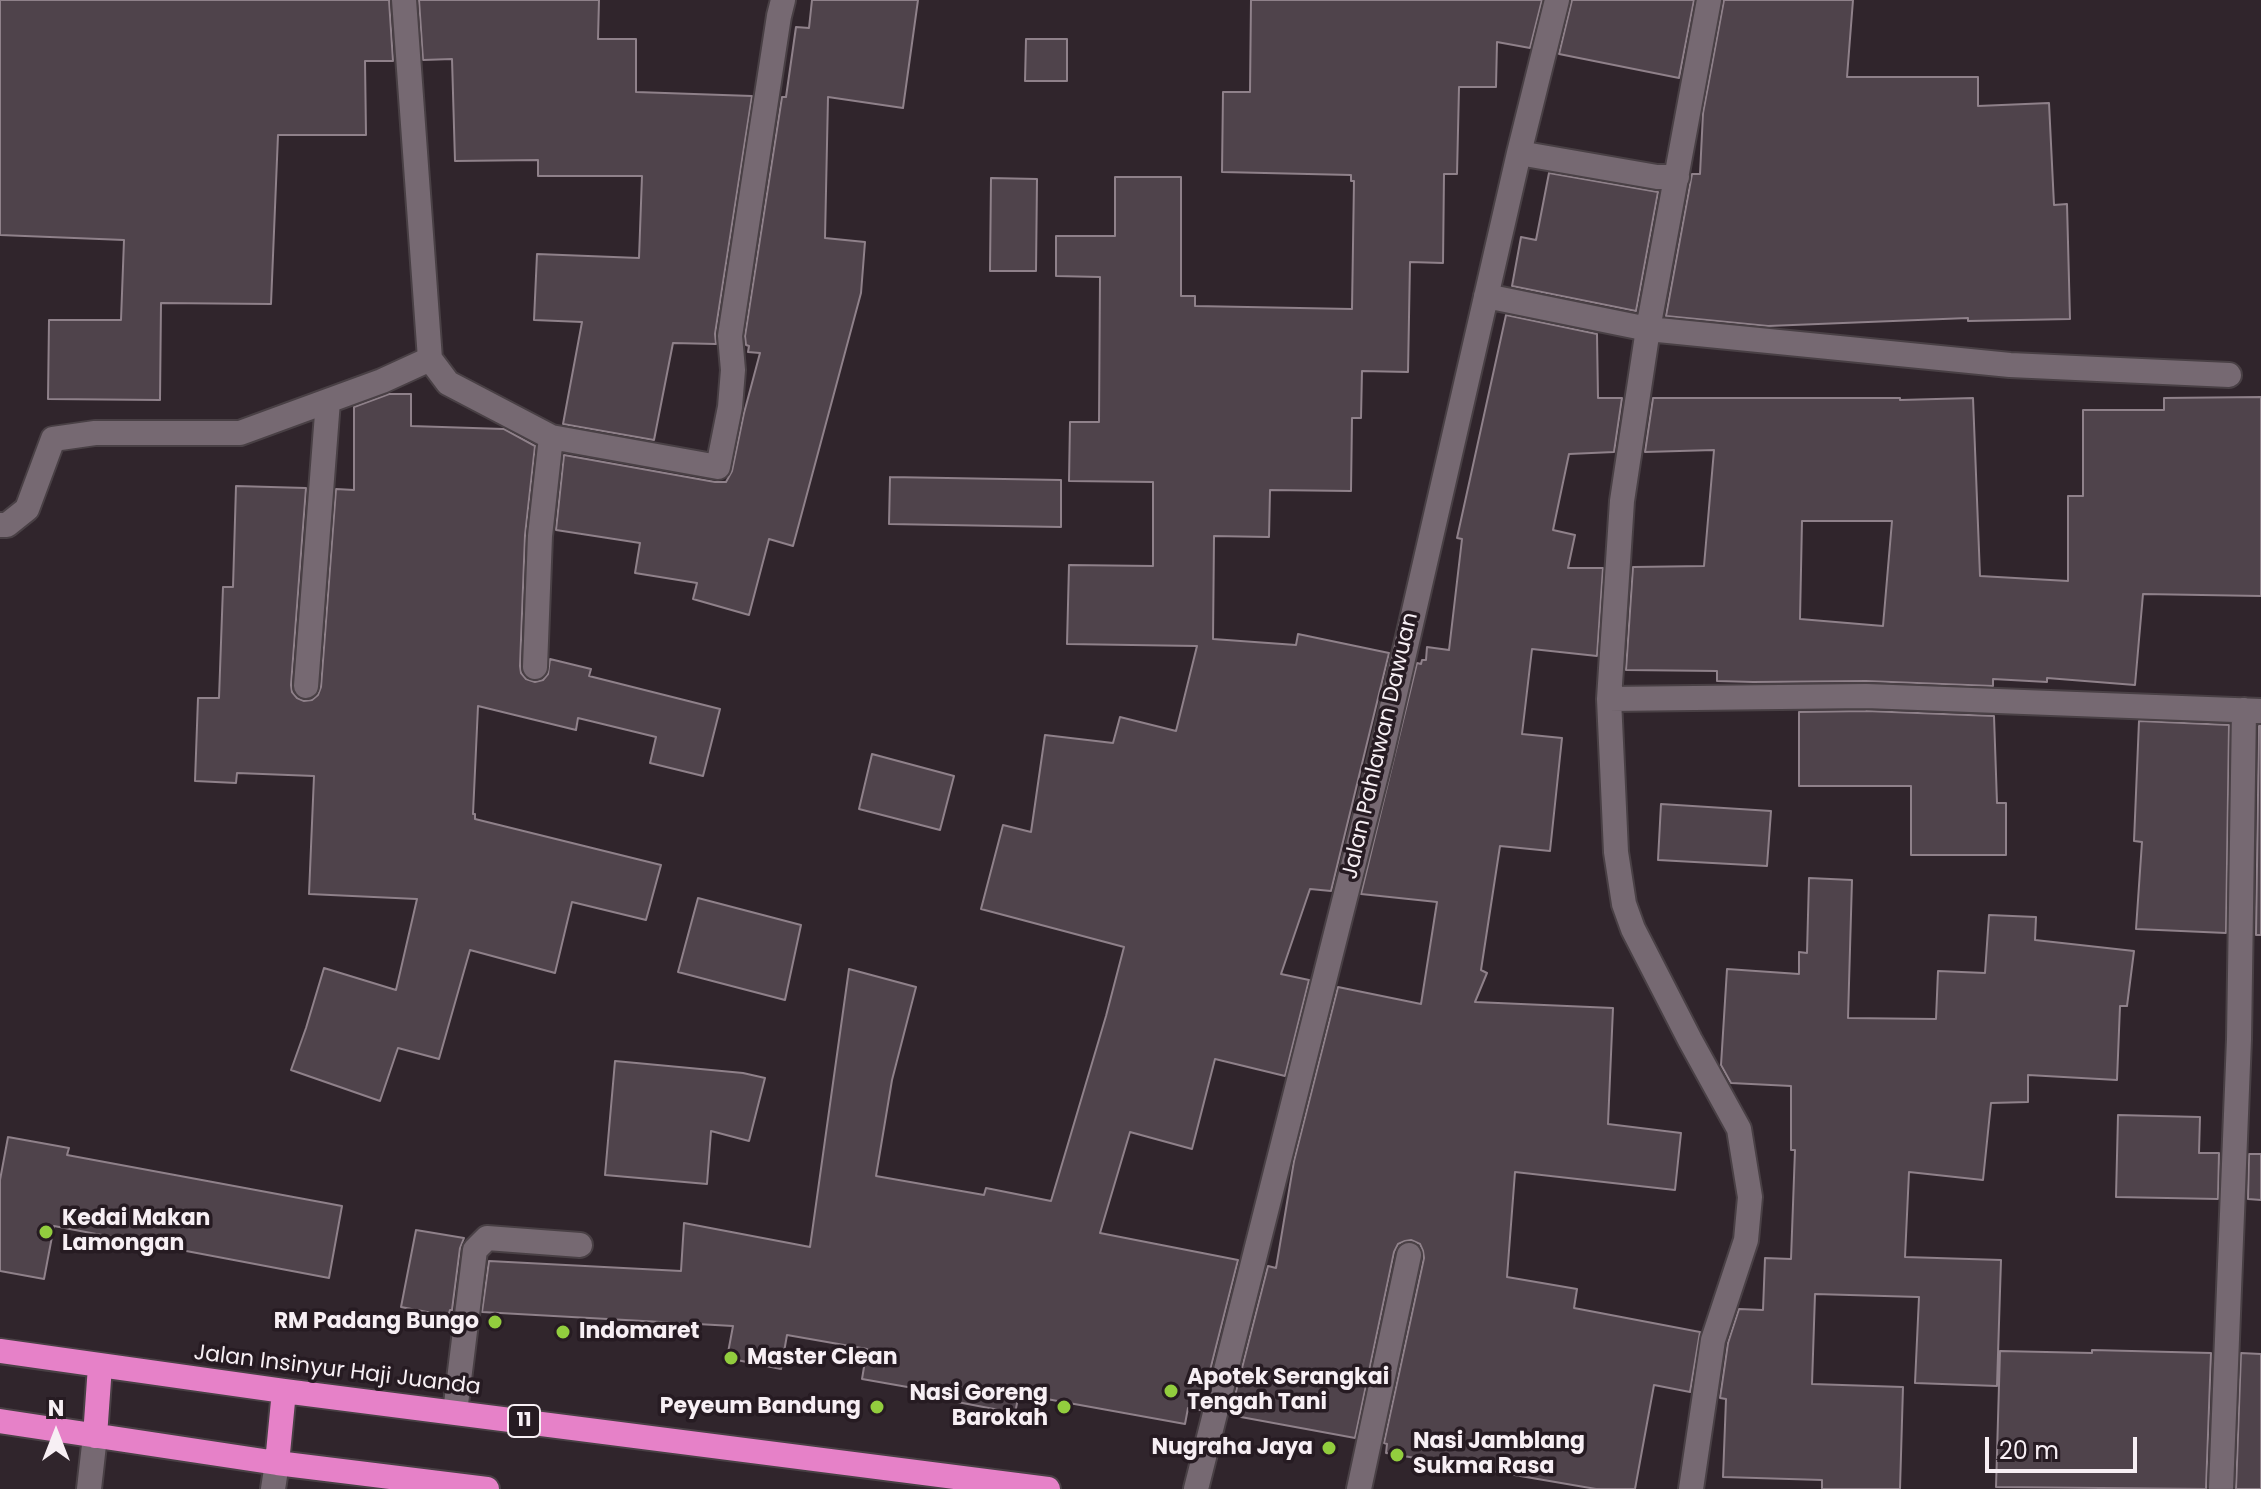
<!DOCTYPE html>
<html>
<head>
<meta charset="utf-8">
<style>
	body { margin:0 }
	#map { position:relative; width:2261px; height:1489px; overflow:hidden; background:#30252c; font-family:Poppins,sans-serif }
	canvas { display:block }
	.north { position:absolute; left:16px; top:1393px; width:80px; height:80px; -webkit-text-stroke:6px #261b22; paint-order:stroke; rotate:0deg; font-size:22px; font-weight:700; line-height:32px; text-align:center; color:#f7eff4 }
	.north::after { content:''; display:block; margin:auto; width:28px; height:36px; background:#f7eff4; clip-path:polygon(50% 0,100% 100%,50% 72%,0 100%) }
	.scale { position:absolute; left:1985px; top:1437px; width:152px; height:36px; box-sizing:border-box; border:4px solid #f7eff4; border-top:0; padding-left:10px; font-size:24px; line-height:28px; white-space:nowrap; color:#f7eff4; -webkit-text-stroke:6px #261b22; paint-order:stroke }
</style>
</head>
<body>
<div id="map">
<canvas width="2261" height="1489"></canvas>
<div class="north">N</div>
<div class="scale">20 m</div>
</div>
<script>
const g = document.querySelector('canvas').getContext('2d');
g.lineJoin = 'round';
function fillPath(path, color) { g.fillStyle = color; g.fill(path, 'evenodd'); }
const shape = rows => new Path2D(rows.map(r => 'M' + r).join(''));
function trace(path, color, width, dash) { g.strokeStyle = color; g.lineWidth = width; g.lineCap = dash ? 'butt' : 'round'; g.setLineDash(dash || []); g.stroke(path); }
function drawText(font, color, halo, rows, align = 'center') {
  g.font = font + ' Poppins,sans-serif'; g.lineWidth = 7; g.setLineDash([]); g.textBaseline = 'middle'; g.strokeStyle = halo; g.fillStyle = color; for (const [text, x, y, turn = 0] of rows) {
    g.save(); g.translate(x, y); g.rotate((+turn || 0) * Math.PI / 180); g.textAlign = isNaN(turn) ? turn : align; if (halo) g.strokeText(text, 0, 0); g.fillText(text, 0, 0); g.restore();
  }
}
const building = shape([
	[0,0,389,0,393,61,365,61,366,135,278,135,271,304,161,303,160,400,48,399,49,320,121,320,124,240,0,235,0,0],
	[419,0,599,0,598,39,636,39,636,92,752,96,715,334,716,344,673,343,654,440,563,424,582,322,534,320,537,254,639,258,642,176,538,176,538,160,455,161,452,59,423,60,419,0],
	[812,0,918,0,903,108,828,97,825,238,865,242,861,293,793,546,769,539,749,615,693,599,697,583,635,573,640,543,556,530,564,455,715,482,726,482,732,471,744,413,760,353,748,352,749,346,746,345,745,336,782,97,786,97,796,27,809,28,812,0],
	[1251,0,1542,0,1530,48,1497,42,1496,87,1459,87,1457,174,1444,174,1443,263,1410,262,1408,372,1362,371,1361,418,1352,418,1351,491,1270,490,1269,537,1214,536,1213,639,1296,645,1298,634,1389,653,1331,891,1310,889,1281,974,1309,980,1285,1076,1215,1059,1192,1149,1130,1132,1100,1233,1238,1260,1200,1410,1188,1408,1185,1424,1019,1394,1015,1413,952,1401,953,1395,862,1379,867,1349,787,1335,781,1369,727,1358,733,1326,482,1312,489,1261,681,1271,684,1223,810,1247,849,969,916,987,892,1080,876,1176,984,1195,986,1188,1051,1201,1106,1016,1124,947,981,909,1003,825,1031,832,1045,735,1113,743,1120,717,1176,731,1197,646,1067,644,1069,565,1153,566,1153,482,1069,481,1070,422,1099,422,1100,277,1056,276,1056,236,1115,236,1115,177,1181,177,1181,296,1195,296,1195,306,1352,309,1354,181,1351,181,1351,175,1222,172,1223,92,1250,92,1251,0],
	[1572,0,1694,0,1679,78,1559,54,1572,0],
	[1724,0,1853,0,1847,77,1978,77,1978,106,2049,103,2054,205,2067,204,2070,319,1968,321,1968,318,1768,326,1666,316,1692,174,1700,174,1703,113,1724,0],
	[1026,39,1067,39,1067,81,1025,81,1026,39],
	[1549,173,1658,192,1636,311,1512,286,1521,237,1536,240,1549,173],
	[991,178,1037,179,1036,271,990,271,991,178],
	[1506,315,1597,334,1598,398,1622,398,1614,452,1569,454,1553,530,1575,535,1568,568,1603,568,1597,656,1532,649,1522,734,1562,738,1550,851,1500,846,1481,970,1487,973,1475,1002,1613,1008,1608,1124,1681,1133,1675,1190,1515,1172,1507,1277,1577,1289,1574,1308,1700,1332,1690,1392,1654,1385,1635,1489,1596,1489,1386,1453,1387,1444,1384,1443,1424,1258,1423,1251,1420,1244,1411,1240,1405,1241,1398,1244,1394,1252,1355,1438,1230,1415,1268,1266,1276,1268,1294,1161,1338,987,1421,1004,1437,902,1361,894,1417,663,1421,664,1422,660,1426,660,1427,647,1449,650,1462,539,1457,538,1506,315],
	[389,394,411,394,411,426,504,429,535,446,525,535,520,666,521,673,526,679,535,682,543,680,548,674,550,659,591,669,589,676,720,709,703,776,650,763,656,737,578,718,576,730,478,706,473,814,475,814,475,819,661,865,646,920,572,902,555,973,470,950,439,1059,398,1048,380,1101,291,1070,306,1028,324,968,396,990,417,899,309,894,314,776,237,773,236,783,195,781,198,698,219,698,223,587,233,587,236,486,306,488,291,685,292,692,297,698,304,701,312,700,318,695,321,687,336,489,354,490,354,407,389,394],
	[2261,397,2261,596,2143,594,2135,685,2047,678,2047,682,1993,679,1993,686,1866,681,1753,682,1717,681,1717,671,1626,670,1633,567,1704,566,1714,450,1645,452,1653,398,1900,398,1900,400,1973,398,1980,576,2068,581,2068,496,2083,496,2083,410,2164,410,2164,398,2261,397],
	[1802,521,1892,521,1883,626,1800,619,1802,521],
	[890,477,1061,480,1061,527,889,524,890,477],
	[1866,711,1994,716,1997,803,2006,803,2006,855,1911,855,1911,786,1799,786,1799,712,1866,711],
	[2139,721,2229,725,2226,933,2136,929,2142,842,2134,841,2139,721],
	[2259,726,2261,726,2261,935,2256,935,2259,726],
	[872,754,954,776,940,830,859,809,872,754],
	[1661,804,1771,811,1767,866,1658,860,1661,804],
	[1809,878,1852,880,1848,1018,1936,1019,1938,971,1985,973,1989,915,2036,917,2035,940,2134,951,2127,1006,2120,1006,2117,1080,2028,1075,2028,1102,1991,1103,1983,1180,1909,1172,1905,1257,2001,1260,1997,1386,1915,1383,1919,1297,1815,1294,1812,1384,1903,1387,1900,1489,1822,1489,1822,1480,1723,1477,1726,1399,1720,1398,1728,1343,1739,1309,1763,1310,1765,1258,1791,1259,1795,1150,1791,1150,1791,1086,1731,1083,1721,1065,1727,969,1799,974,1799,952,1807,953,1809,878],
	[698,898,801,925,785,1000,678,972,698,898],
	[615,1061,743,1073,765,1078,749,1141,711,1131,707,1184,605,1175,615,1061],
	[2118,1115,2200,1117,2199,1153,2219,1153,2218,1199,2116,1197,2118,1115],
	[8,1137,69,1148,67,1155,342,1206,329,1278,54,1226,44,1279,0,1271,0,1180,8,1137],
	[2249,1154,2261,1154,2261,1200,2248,1199,2249,1154],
	[416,1230,464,1238,460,1248,452,1310,450,1310,448,1316,401,1307,416,1230],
	[2092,1350,2211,1353,2206,1489,1996,1487,2000,1351,2092,1353,2092,1350],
	[2241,1353,2261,1354,2261,1489,2236,1489,2241,1353]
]);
const minor = shape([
	[404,0,430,359,448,383,551,437,718,467,730,407,733,370,730,336,779,16,783,0],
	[1519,153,1657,177,1677,177],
	[1486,296,1648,329,2010,365,2229,375],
	[0,525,7,525,27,509,53,439,95,433,240,433,382,381,430,359],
	[535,667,540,536,551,437],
	[306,686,328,401],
	[1609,699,1866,696,2261,711],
	[455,1412,475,1250,487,1238,580,1245],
	[89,1489,95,1436],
	[273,1489,277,1463],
	[1196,1489,1381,755,1519,153,1557,0],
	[1359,1489,1409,1255],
	[1691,1489,1713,1340,1746,1240,1750,1197,1739,1129,1690,1040,1633,929,1624,904,1616,852,1609,699,1622,501,1648,329,1709,0],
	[2221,1489,2239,1039,2244,710]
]);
const highway = shape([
	[0,1351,284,1391,1048,1489],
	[0,1421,277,1463,487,1489],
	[95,1436,100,1366],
	[277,1463,284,1391]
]);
const markers = [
	[46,1232,8,"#92cd3e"],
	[495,1322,8,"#92cd3e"],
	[563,1332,8,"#92cd3e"],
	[731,1358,8,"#92cd3e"],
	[1171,1391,8,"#92cd3e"],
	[877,1407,8,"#92cd3e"],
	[1064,1407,8,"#92cd3e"],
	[1329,1448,8,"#92cd3e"],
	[1397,1455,8,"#92cd3e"]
];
const shields = [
	[524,1421,32]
];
const shieldNames = [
	["11",524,1421]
];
const streetNames = [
	["Jalan Pahlawan Dawuan",1381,746,-77],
	["Jalan Insinyur Haji Juanda",337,1371,7]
];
const poiNames = [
	["Kedai Makan",62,1219],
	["Lamongan",62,1244],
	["RM Padang Bungo",479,1322,"right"],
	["Indomaret",579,1332],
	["Master Clean",747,1358],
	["Apotek Serangkai",1187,1378],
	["Tengah Tani",1187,1403],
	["Nasi Goreng",1048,1394,"right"],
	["Barokah",1048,1419,"right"],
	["Peyeum Bandung",861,1407,"right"],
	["Nasi Jamblang",1413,1442],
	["Sukma Rasa",1413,1467],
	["Nugraha Jaya",1313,1448,"right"]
];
fillPath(building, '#4f434b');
trace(building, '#8f818a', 2);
trace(minor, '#494045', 28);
trace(highway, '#494045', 28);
trace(minor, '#766972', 24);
trace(highway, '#e681c8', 24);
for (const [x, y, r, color] of markers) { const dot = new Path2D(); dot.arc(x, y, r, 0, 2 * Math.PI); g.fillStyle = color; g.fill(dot); trace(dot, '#261b22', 3); }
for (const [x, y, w] of shields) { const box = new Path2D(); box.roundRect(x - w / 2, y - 16, w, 32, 6); g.fillStyle = '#261b22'; g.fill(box); trace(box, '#f7eff4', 2); }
drawText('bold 20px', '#f7eff4', null, shieldNames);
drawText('22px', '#f7eff4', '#261b22', streetNames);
drawText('bold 22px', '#f7eff4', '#261b22', poiNames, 'left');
</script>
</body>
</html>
